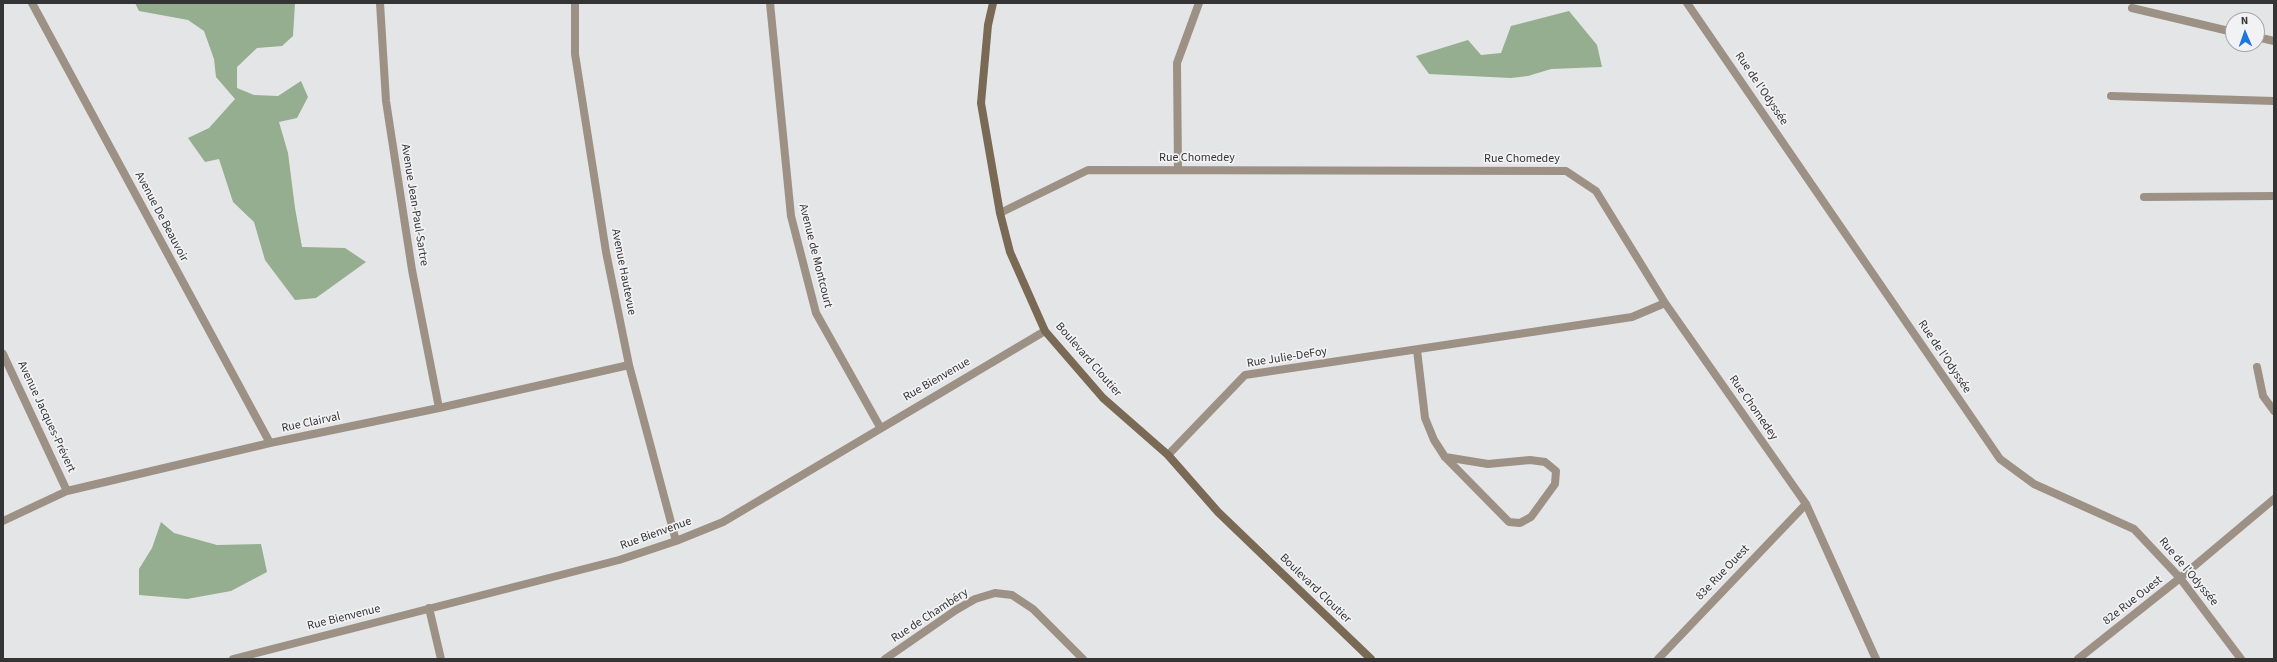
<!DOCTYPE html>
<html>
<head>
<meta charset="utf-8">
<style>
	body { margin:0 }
	#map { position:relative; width:2277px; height:662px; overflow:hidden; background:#e4e5e7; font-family:"Source Sans 3",sans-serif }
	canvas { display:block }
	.frame { position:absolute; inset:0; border:4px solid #343435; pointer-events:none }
	.north { position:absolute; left:2225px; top:12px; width:40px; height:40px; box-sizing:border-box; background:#f2f2f5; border:1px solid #a6a6a8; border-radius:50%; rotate:358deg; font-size:11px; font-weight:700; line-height:16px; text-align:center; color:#343435 }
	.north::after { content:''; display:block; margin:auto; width:14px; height:18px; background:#1c77e0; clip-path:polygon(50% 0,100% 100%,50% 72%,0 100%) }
</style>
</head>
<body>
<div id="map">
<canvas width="2277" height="662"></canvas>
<div class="frame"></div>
<div class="north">N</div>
</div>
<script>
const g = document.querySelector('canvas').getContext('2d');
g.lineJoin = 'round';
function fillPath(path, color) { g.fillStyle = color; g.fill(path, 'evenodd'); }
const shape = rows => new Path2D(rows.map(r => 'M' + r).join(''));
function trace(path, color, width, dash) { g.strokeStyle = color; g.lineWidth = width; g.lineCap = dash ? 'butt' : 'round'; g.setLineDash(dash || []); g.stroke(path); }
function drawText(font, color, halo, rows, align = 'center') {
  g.font = font + ' "Source Sans 3",sans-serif'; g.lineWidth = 3.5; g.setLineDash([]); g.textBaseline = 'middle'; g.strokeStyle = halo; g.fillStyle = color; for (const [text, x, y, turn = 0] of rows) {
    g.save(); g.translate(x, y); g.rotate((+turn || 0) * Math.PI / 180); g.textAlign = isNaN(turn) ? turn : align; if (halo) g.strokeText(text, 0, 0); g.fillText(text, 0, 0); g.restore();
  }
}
const forest = shape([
	[135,3,295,3,293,36,282,46,257,48,237,67,237,88,254,95,278,96,301,81,308,97,297,118,279,122,288,153,295,208,302,247,345,248,366,262,316,298,295,300,265,260,254,222,233,202,219,159,205,162,188,138,209,128,235,99,216,77,214,59,204,31,188,20,139,11],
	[1569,11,1597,45,1602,67,1551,69,1528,76,1511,78,1429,74,1416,56,1468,40,1481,55,1501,53,1511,26],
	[161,522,174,533,217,545,261,544,267,572,231,591,187,599,139,595,139,569,152,548]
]);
const lane = shape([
	[2132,8,2233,32],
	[2257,37,2274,41],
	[2111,96,2274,101],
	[2144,197,2274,196]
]);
const street = shape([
	[32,3,270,443],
	[380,3,386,101,412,270,439,408],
	[575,3,575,54,606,252,629,365,676,541],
	[770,3,791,216,816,313,880,427],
	[1687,3,2000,459,2034,484,2134,529,2180,578,2241,659],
	[1178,169,1177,63,1199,3],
	[1000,213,1088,170,1566,171,1596,191,1665,303,1806,504,1876,659],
	[1417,350,1425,418,1434,440,1445,457,1509,522,1520,523,1531,517,1555,484,1556,471,1545,462,1530,460,1488,464,1445,457],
	[3,354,67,491],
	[2257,367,2263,396,2274,411],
	[1168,455,1245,375,1632,317,1665,303],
	[3,521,67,491,270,443,439,408,629,365],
	[429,608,441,659],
	[233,659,619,560,676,541,723,522,1045,331],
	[885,659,956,610,975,599,995,593,1012,595,1033,609,1083,659],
	[1658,659,1806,504],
	[2078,659,2180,578,2274,499]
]);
const secondary = shape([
	[993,3,988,25,981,103,1000,213,1010,252,1045,331,1103,398,1168,455,1218,512,1371,659]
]);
const streetNames = [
	["Rue de l'Odyssée",1761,89,56],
	["Rue Chomedey",1197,158],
	["Rue Chomedey",1522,159],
	["Avenue Jean-Paul-Sartre",414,205,81],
	["Avenue De Beauvoir",161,217,62],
	["Avenue de Montcourt",815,256,76],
	["Avenue Hautevue",623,272,79],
	["Rue de l'Odyssée",1944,357,56],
	["Rue Julie-DeFoy",1287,358,-9],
	["Boulevard Cloutier",1088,360,49],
	["Rue Bienvenue",937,380,-30],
	["Rue Chomedey",1753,408,55],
	["Avenue Jacques-Prévert",46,417,65],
	["Rue Clairval",311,423,-12],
	["Rue Bienvenue",656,534,-20],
	["Rue de l'Odyssée",2188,572,50],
	["83e Rue Ouest",1723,573,-46],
	["Boulevard Cloutier",1315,589,44],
	["82e Rue Ouest",2133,601,-38],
	["Rue de Chambéry",930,616,-33],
	["Rue Bienvenue",344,618,-14]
];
fillPath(forest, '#94ae8f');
trace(lane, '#9c9184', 8);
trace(street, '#9c9184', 8);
trace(secondary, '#796955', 8);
drawText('12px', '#343435', '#f2f2f5', streetNames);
</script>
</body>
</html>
